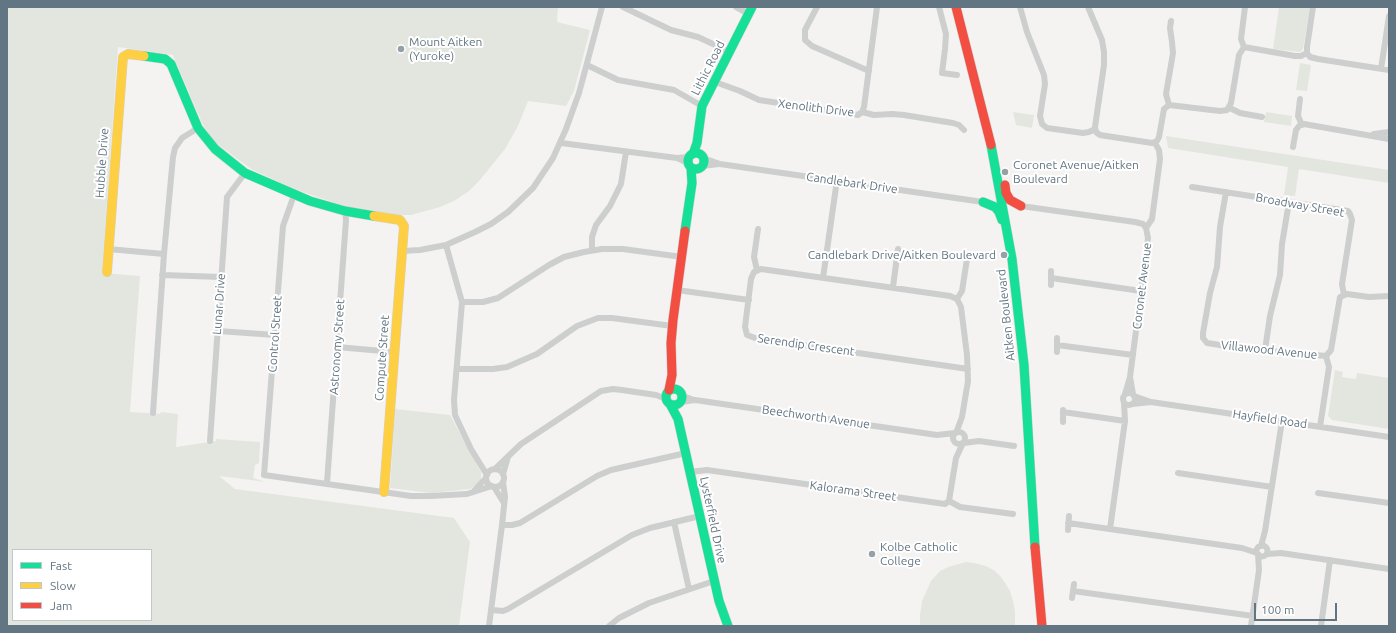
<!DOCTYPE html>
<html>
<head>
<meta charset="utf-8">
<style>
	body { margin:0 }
	#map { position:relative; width:1396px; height:633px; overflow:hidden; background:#f4f3f1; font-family:Ubuntu,sans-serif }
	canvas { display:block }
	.frame { position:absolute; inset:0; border:8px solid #627582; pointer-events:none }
	.legend { position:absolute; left:12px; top:549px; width:140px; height:72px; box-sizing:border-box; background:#fff; border:1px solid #c0c8cd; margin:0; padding:5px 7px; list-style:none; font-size:12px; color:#627582 }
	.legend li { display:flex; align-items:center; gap:8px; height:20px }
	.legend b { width:20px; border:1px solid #c0c8cd }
	.scale { position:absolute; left:1254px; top:603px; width:83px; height:18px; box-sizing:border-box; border:2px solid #627582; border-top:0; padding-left:5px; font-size:12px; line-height:14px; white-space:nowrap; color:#627582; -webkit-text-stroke:3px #fff; paint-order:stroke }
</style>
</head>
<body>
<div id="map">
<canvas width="1396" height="633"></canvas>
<div class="frame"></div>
<ul class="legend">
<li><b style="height:5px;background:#16e098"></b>Fast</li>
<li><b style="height:5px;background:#ffcf43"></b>Slow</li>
<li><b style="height:5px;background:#f24e42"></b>Jam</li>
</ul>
<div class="scale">100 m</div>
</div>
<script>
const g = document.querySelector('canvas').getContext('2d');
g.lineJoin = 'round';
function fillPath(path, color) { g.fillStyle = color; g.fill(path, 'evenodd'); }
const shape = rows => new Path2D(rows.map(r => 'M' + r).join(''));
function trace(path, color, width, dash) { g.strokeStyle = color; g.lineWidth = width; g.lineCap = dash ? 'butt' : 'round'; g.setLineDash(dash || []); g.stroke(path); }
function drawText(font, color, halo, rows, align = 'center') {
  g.font = font + ' Ubuntu,sans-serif'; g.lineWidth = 4; g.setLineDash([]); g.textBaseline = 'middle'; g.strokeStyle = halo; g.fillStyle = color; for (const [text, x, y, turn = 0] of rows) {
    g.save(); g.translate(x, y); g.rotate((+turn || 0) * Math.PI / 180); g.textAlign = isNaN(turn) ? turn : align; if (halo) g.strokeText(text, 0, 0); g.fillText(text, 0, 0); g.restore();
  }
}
const green = shape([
	[7,7,558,7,557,22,590,30,574,91,566,106,528,101,518,126,505,149,480,180,469,191,454,201,440,207,411,215,389,215,344,206,291,188,251,169,216,143,207,131,202,123,173,55,118,47,102,273,140,276,130,412,160,414,161,412,178,414,176,447,216,441,216,439,260,442,259,463,255,465,253,478,266,482,219,476,235,489,454,518,470,542,459,626,7,626],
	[13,550,151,550,151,620,13,620],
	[1279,7,1310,7,1303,49,1300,52,1273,49],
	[1300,63,1311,65,1307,91,1296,90],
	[1013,112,1034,115,1032,128,1016,125],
	[1266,112,1292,116,1291,126,1264,122],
	[1166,136,1389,170,1389,183,1299,169,1295,196,1284,195,1288,167,1168,148],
	[1335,370,1343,372,1342,377,1356,379,1357,373,1389,378,1389,429,1332,420,1328,416],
	[395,409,450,415,481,472,481,482,470,489,431,493,390,488],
	[966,562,974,563,986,566,995,571,1002,578,1010,591,1013,601,1015,611,1015,626,920,626,920,615,922,601,931,581,940,571,948,567]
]);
const street = shape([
	[623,7,671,30,698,37,730,52],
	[736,7,749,14],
	[817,7,805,30,805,40,812,46,869,71],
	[939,7,946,34,945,49,942,73,957,75],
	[1020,7,1027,32,1044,75,1045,84,1040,116,1042,124,1047,128,1083,133,1089,132,1095,129],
	[1088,7,1102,40,1104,52,1104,65,1095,127,1096,132,1100,135,1152,143,1157,141,1159,137,1164,109,1169,105,1220,111,1227,110,1231,103,1239,55,1244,47],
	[1245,7,1241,39,1244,47,1295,56,1301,56,1307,53],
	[1313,7,1307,47,1307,53,1310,57,1318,59,1389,70],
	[587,65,618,80,674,90,702,106],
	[1381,69,1389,16],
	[715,82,740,91,759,100,858,115,862,112,864,107,877,7],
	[1300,99,1298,116,1302,125],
	[1169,105,1166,94,1173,53,1172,42,1170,28,1171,21],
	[1230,108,1240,113,1262,117],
	[862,112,874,115,892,114,904,115,953,123,959,125,964,130],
	[1374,134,1389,132],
	[561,143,677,158,689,157],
	[1293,147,1296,130,1299,126,1304,124,1389,139],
	[677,158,688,163],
	[703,158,720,164,983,202],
	[702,166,719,164],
	[1192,187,1348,211,1350,214,1352,220,1342,284,1344,295],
	[1226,192,1220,227,1217,267,1210,293,1203,333,1203,338,1207,343,1246,349,1326,356,1331,350,1340,297,1347,294,1369,297,1389,296],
	[294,195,283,226,264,475,411,496,430,496,467,494,492,486],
	[1021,206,1135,222,1143,224,1146,228,1148,238,1130,377,1125,394],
	[1146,228,1152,219,1160,159,1159,150,1155,143],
	[446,245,462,302,454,400,455,415,471,449,487,475],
	[108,249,164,254],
	[592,250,592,237,596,225,610,206,621,184,626,152],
	[402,251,420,250,446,245,475,232,491,224,508,212,533,188,553,158,566,129,579,93,602,7],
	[757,270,754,257,758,229],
	[1051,271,1051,285],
	[162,275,221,277],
	[823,278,837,180],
	[1051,278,1141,291],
	[893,287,898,249],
	[677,290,749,300],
	[957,299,950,296,761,269,754,272,751,279,745,327,747,335,755,338,968,369],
	[957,299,962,291,967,259],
	[462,302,483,302,498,298,549,265,564,257,584,252,602,249,623,249,682,257],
	[218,331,275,335],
	[1057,338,1057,352],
	[1057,345,1133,355],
	[337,347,394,352],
	[1265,350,1270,316,1280,275,1282,244,1289,202],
	[457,369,493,369,507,367,537,354,577,326,598,318,612,318,672,326],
	[1130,377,1133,394],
	'1123 399a6 6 0 1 1 12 0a6 6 0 1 1-12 0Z',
	[683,396,694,400],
	[1134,396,1151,402],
	[681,402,695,400,937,435,955,433],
	[1132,404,1151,402,1389,437],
	[1063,412,1125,421],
	[153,413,164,254,173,157,175,148,182,138,198,128],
	[1063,422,1063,410],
	[1320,427,1329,367,1326,356],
	'953 438a6 6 0 1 1 12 0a6 6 0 1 1-12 0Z',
	[956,433,962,417,968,381,967,355,961,307,957,299],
	[210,441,227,197,245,173],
	[964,443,979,441,1014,446],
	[495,469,521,444,601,391,613,389,622,390,656,395,666,399],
	'486 478a9 9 0 1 1 18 0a9 9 0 1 1-18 0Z',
	[690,472,707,470,945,504,949,501,956,458,963,443],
	[1178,473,1272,487],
	[503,474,508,457],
	[327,483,346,220,345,211],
	[494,487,504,503],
	[473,492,486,478],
	[1318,493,1389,503],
	[949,501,960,507,1013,514],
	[674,522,689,589],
	[1068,523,1242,548,1257,553],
	[502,525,512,525,520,523,597,476,611,470,686,453],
	[1110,529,1125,421,1124,403],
	[1068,530,1069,516],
	'1256.5 551a5.5 5.5 0 1 1 11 0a5.5 5.5 0 1 1-11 0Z',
	[1261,546,1265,531,1282,421],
	[1267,554,1281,553,1389,569],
	[1073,591,1253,616],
	[1072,598,1074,584],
	[492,610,503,611,508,609,632,535,650,528,700,516],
	[489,626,502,525,505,497,503,482],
	[609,626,619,618,649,603,714,581],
	[1251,626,1259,570,1258,554],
	[1321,626,1330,560]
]);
const fast = shape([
	[144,56,165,59,171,64,198,128,215,149,245,173,310,201,345,211,374,216],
	[991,145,1012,259,1024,365,1035,547],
	'688 161a8 8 0 1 1 16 0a8 8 0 1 1-16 0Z',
	[693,154,697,143,702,106,752,7],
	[983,202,995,207,999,212,1002,220],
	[685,231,692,183,691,168],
	'666 397a8 8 0 1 1 16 0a8 8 0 1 1-16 0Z',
	[670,404,678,419,719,601,728,626]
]);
const slow = shape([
	[374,216,400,220,404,226,384,492],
	[107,272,123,57,128,54,144,56]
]);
const jam = shape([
	[956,7,991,145],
	[1005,185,1006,193,1010,200,1021,206],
	[669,390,672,375,671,343,673,320,685,231],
	[1035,547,1042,626]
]);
const markers = [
	[401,49,4,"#95a1a9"],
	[1005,172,4,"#95a1a9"],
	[1004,255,4,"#95a1a9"],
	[872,554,4,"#95a1a9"]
];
const poiNames = [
	["Mount Aitken",409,42],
	["(Yuroke)",409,56],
	["Coronet Avenue/Aitken",1013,165],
	["Boulevard",1013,179],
	["Candlebark Drive/Aitken Boulevard",996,255,"right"],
	["Kolbe Catholic",880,547],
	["College",880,561]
];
const streetNames = [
	["Lithic Road",708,68,-63],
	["Xenolith Drive",816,108,7],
	["Hubble Drive",102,163,-86],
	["Candlebark Drive",852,183,8],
	["Broadway Street",1300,205,10],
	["Coronet Avenue",1142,286,-83],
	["Lunar Drive",219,304,-86],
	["Aitken Boulevard",1006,315,-96],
	["Control Street",275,334,-86],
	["Serendip Crescent",806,345,8],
	["Astronomy Street",337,347,-86],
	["Villawood Avenue",1269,350,6],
	["Compute Street",382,358,-86],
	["Beechworth Avenue",816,417,8],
	["Hayfield Road",1270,419,8],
	["Kalorama Street",853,491,8],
	["Lysterfield Drive",713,520,78]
];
fillPath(green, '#e3e6df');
trace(fast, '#d0d1d1', 10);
trace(slow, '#d0d1d1', 10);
trace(jam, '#d0d1d1', 10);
trace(street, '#cdcece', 6);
trace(fast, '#16e098', 9);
trace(slow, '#ffcf43', 9);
trace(jam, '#f24e42', 9);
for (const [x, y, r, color] of markers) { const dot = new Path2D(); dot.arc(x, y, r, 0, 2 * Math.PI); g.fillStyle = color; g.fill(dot); trace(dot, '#fff', 1.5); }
drawText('12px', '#627582', '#fff', poiNames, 'left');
drawText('12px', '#627582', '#fff', streetNames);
</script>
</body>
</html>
